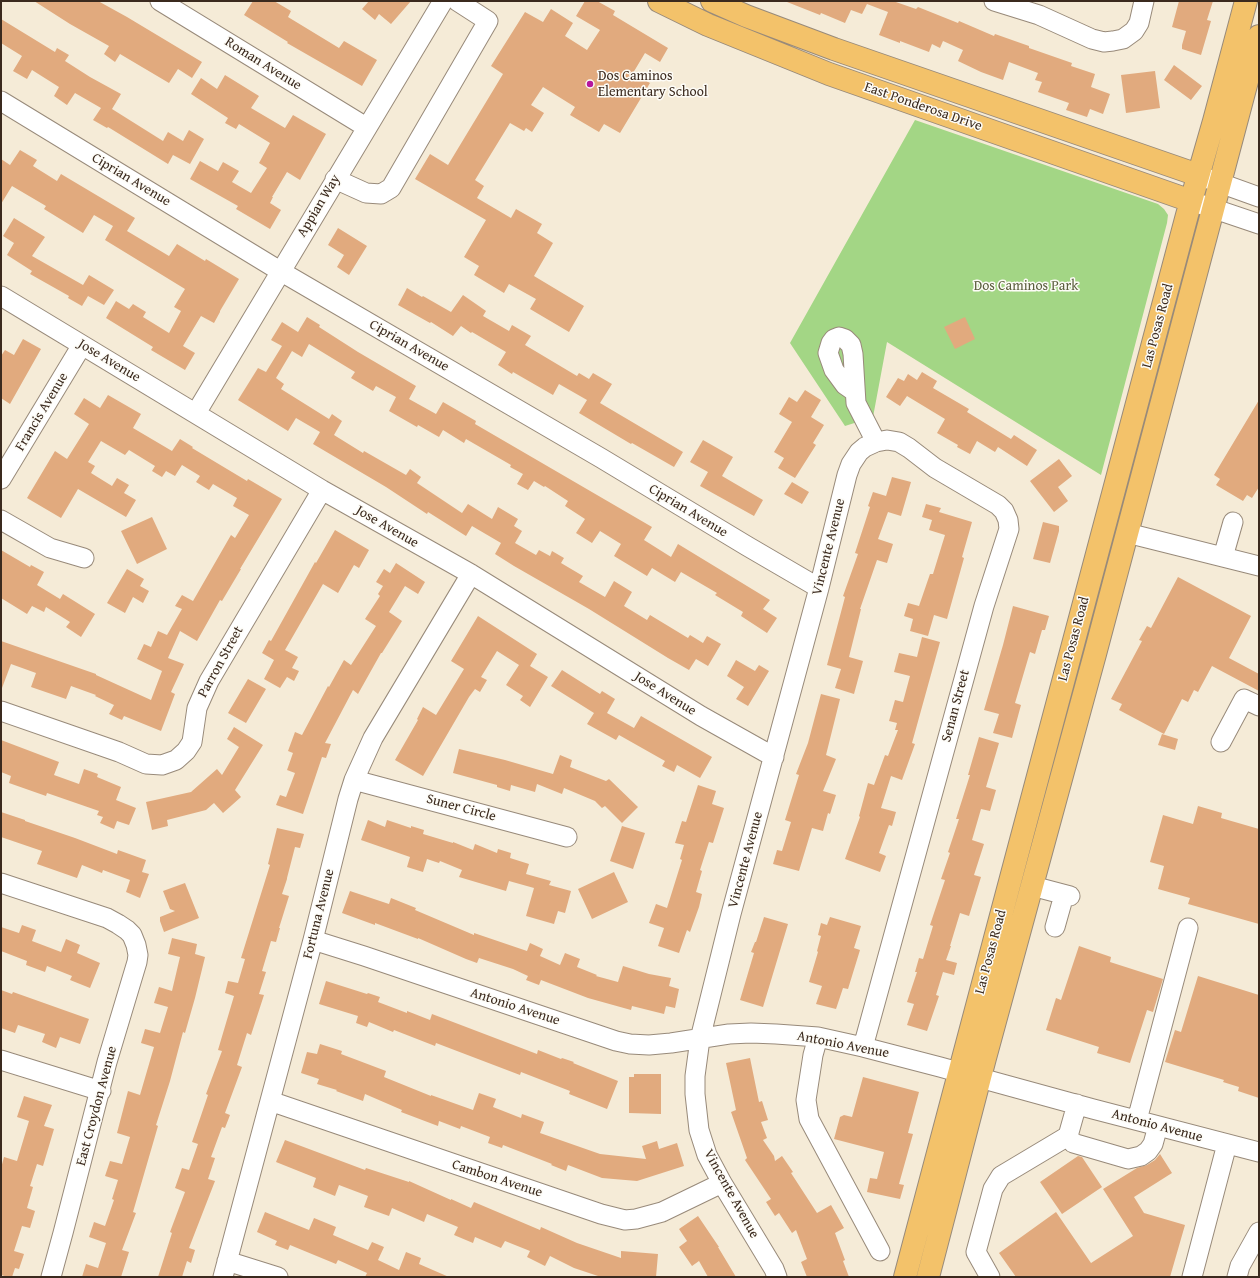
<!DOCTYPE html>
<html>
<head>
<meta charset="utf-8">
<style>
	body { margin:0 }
	#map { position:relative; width:1260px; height:1278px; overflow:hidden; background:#f5ebd7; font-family:"Gentium Book Plus",serif }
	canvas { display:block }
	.frame { position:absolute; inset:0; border:2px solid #3b2a1e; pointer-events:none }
</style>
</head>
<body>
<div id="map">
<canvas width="1260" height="1278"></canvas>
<div class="frame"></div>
</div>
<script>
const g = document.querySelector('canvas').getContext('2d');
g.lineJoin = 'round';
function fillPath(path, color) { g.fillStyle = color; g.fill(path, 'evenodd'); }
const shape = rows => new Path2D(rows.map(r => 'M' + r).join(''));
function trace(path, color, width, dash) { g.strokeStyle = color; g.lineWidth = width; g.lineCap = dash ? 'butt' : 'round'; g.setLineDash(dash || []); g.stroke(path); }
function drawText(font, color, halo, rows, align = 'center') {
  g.font = font + ' "Gentium Book Plus",serif'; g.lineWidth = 3; g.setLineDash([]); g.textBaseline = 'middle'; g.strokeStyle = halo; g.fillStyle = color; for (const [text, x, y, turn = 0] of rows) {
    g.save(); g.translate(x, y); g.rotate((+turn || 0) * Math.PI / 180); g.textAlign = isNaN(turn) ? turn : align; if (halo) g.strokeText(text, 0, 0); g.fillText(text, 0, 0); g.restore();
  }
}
const green = shape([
	[915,120,1158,204,1164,209,1168,215,1167,223,1101,475,887,342,873,417,845,426,790,343]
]);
const building = shape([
	[34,1,98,1,127,17,202,62,192,78,178,69,169,83,120,54,115,62,104,54,109,46,70,24],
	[253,1,274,1,291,11,288,17,339,48,344,41,377,60,362,86,287,43,288,42,244,15],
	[369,1,411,1,391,24,379,14,375,20,362,9],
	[585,1,597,1,615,11,613,15,668,48,660,62,645,53,633,73,650,83,620,133,604,124,599,132,570,115,575,107,543,87,531,105,544,113,532,132,526,128,524,131,510,123,475,180,484,186,477,198,511,218,516,209,542,224,537,233,553,243,534,276,584,306,569,332,530,309,536,299,509,284,504,293,474,275,479,266,464,257,486,220,415,179,430,154,448,165,503,74,491,66,525,12,543,22,551,9,573,23,565,36,587,50,600,30,576,16],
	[787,1,893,1,916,9,918,7,958,23,959,21,994,36,995,34,1029,46,1029,48,1072,63,1071,66,1095,74,1091,87,1110,94,1103,114,1090,109,1087,117,1066,110,1069,103,1038,92,1042,82,1035,80,1038,73,1009,62,1003,80,981,72,958,61,963,50,943,41,940,48,932,44,929,52,900,41,900,43,879,35,888,12,867,4,862,14,851,10,845,23,821,13,820,15,787,2],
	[1179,1,1213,1,1207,20,1211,21,1201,55,1182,49,1182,45,1186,31,1172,27],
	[1,19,55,52,57,48,69,55,65,61,90,77,121,94,112,109,163,141,168,132,183,141,189,130,204,139,190,164,173,155,168,164,108,127,107,128,93,120,101,108,75,93,67,105,54,96,59,87,32,70,27,79,13,71,22,56,1,43],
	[1174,65,1202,86,1191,100,1164,80],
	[1155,71,1160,108,1126,113,1121,75],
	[225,75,259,96,251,108,285,128,293,115,326,134,300,180,287,172,272,197,273,197,270,203,281,210,270,229,236,209,238,206,190,179,200,161,218,171,223,162,239,171,232,182,251,193,267,168,259,163,270,143,239,124,236,129,225,123,228,118,191,94,201,78,217,89],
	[20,150,37,160,33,166,57,181,61,174,135,218,127,231,169,256,177,244,205,261,206,259,239,279,220,311,220,312,214,323,201,316,183,346,195,353,185,370,151,350,153,347,106,318,116,301,129,309,133,304,146,312,143,317,169,333,181,311,174,307,185,289,105,240,113,226,94,215,83,233,44,209,46,206,12,186,1,204,1,159,10,165],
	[14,218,45,237,32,256,83,285,89,275,114,290,104,305,88,296,82,306,68,298,69,296,30,274,32,271,7,255,14,243,3,236],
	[338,228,367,246,349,275,337,267,344,255,328,245],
	[407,288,422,297,423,296,451,312,463,295,486,311,483,316,509,331,512,325,531,336,525,345,577,376,579,373,589,379,593,373,612,384,600,403,683,452,674,467,632,443,631,444,579,413,587,400,559,384,553,395,513,372,512,374,498,365,506,352,472,332,471,333,461,326,453,336,431,322,430,323,398,305],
	[307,317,320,325,319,327,358,352,416,386,409,399,436,414,443,402,476,421,475,424,652,527,644,540,671,557,678,544,770,600,763,609,777,618,767,633,741,616,743,612,715,595,717,593,681,572,675,582,652,568,647,576,614,556,621,544,600,531,592,543,576,533,585,519,565,506,568,501,545,486,544,487,534,481,528,490,517,484,523,474,510,467,511,465,466,439,464,443,443,430,439,437,418,425,417,427,389,411,396,397,376,386,373,391,351,378,355,372,309,344,302,357,292,351,276,378,284,384,281,389,329,419,332,414,342,421,334,435,363,453,364,451,406,475,410,469,421,477,417,483,462,513,468,504,492,519,498,507,518,519,514,526,522,531,515,543,536,555,539,550,550,556,552,551,564,558,561,563,583,576,579,582,605,597,614,581,632,592,624,606,647,620,650,615,688,638,690,635,703,643,707,636,721,644,708,666,696,659,689,670,668,658,589,609,514,566,495,554,501,543,472,526,466,536,428,512,427,514,386,487,313,444,320,432,296,418,288,431,238,400,258,368,266,372,282,346,271,340,282,322,298,332],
	[965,317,975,339,955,349,944,327],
	[23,339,41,349,10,404,1,398,1,356,5,350,14,355],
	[922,372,937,381,933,388,969,409,967,412,1011,439,1014,435,1037,450,1027,466,998,447,995,452,977,441,970,454,957,447,958,445,937,433,945,419,907,396,900,406,886,397,898,378,904,381,908,374,917,380],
	[805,390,821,400,811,417,824,425,813,443,816,445,795,478,778,468,784,458,774,452,792,422,779,414,789,397,797,402],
	[108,395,141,414,133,428,172,451,180,439,193,447,192,448,247,481,248,479,282,499,240,569,241,569,222,601,220,600,197,641,180,631,168,658,184,664,171,692,175,694,161,731,124,716,122,720,109,714,114,705,95,696,96,695,71,686,66,699,31,687,36,673,11,664,2,688,1,688,1,641,96,674,96,675,151,700,162,671,137,659,144,644,151,647,158,631,167,635,182,609,175,606,182,595,193,601,231,535,235,538,249,515,233,506,237,498,213,484,209,490,196,482,200,476,182,465,175,476,166,471,162,477,152,471,155,466,129,450,125,455,101,441,88,462,95,466,91,473,112,486,117,478,129,485,124,493,136,500,126,517,78,489,61,518,27,498,55,451,67,459,89,424,74,414,84,398,100,408],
	[1259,400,1259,487,1252,498,1247,495,1243,501,1216,485,1220,479,1214,475],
	[703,440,733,457,722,476,763,500,754,516,700,486,708,472,690,462],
	[1059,459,1072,476,1058,487,1068,501,1054,512,1030,481],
	[892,477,911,482,901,516,888,512,878,539,893,544,887,563,877,560,860,609,861,609,849,657,863,661,854,694,835,688,841,669,827,665,845,597,843,596,858,554,855,553,870,507,868,506,873,492,886,496],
	[792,482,809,492,802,504,784,494],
	[926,504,941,508,939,512,972,522,962,557,964,558,947,619,934,615,928,636,910,631,913,619,904,616,908,603,919,606,930,574,933,574,945,535,929,530,932,520,922,517],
	[152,517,167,549,137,564,121,531],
	[1043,522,1059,526,1059,531,1050,563,1033,559],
	[335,530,369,550,359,568,354,565,338,593,323,584,285,650,298,657,292,668,299,671,294,681,287,677,280,688,264,679,274,660,262,653,269,640,271,641,315,562,316,563],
	[1,550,30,567,31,565,44,572,37,585,60,599,63,594,95,614,81,637,66,627,70,622,46,607,44,612,32,606,27,614,1,598],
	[396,563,425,582,418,594,405,586,389,612,402,621,382,653,381,653,358,694,353,690,325,743,331,744,326,758,322,757,303,814,276,805,280,795,286,797,295,773,287,770,293,753,288,751,295,732,302,735,328,686,329,687,344,660,351,665,376,626,365,619,380,596,378,594,383,586,376,582,384,569,390,573],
	[127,569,144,579,140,586,149,591,143,603,133,597,125,613,107,603],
	[1178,577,1251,616,1229,658,1259,674,1259,691,1212,666,1198,692,1194,690,1188,702,1182,699,1164,734,1119,710,1122,704,1111,699,1142,641,1139,640,1147,626,1151,628],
	[1013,606,1049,616,1045,630,1042,630,1035,654,1030,652,1015,703,1021,705,1012,738,993,733,999,714,984,710,1003,645],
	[478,616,537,654,530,666,548,677,530,707,520,700,523,696,506,685,519,665,497,651,481,677,487,680,480,692,475,689,469,697,423,776,395,760,418,720,417,719,423,707,436,715,464,669,451,661],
	[922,637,940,642,912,743,915,744,902,780,891,776,881,808,896,812,892,826,889,825,879,853,886,856,880,872,845,859,860,817,859,816,868,783,874,785,885,755,888,756,898,730,895,730,897,723,889,721,895,700,903,702,910,676,894,672,899,653,917,657],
	[736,660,755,671,759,665,769,671,748,706,736,699,744,687,727,676],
	[562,670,600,694,602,691,615,699,607,713,634,728,641,716,712,757,700,778,677,765,674,772,662,766,665,761,619,735,616,740,587,724,594,713,551,686],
	[248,679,266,689,246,723,228,713],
	[821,694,840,699,826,755,836,759,823,791,836,795,830,814,828,813,823,831,812,828,799,871,773,864,777,850,782,851,791,822,785,820,799,775,796,774,808,743],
	[234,727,263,745,235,790,241,797,223,813,214,803,206,810,167,820,168,826,152,830,146,802,191,792,217,769,222,775,239,747,227,739],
	[1162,734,1178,739,1175,750,1158,745],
	[979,737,999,743,986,787,996,790,990,811,981,809,972,840,984,844,974,875,981,877,969,916,960,913,950,946,951,946,946,960,957,963,954,975,943,972,936,995,939,996,927,1031,907,1025,914,1004,907,1002,917,972,915,972,919,958,923,959,933,926,930,925,945,880,941,879,950,853,948,852,959,819,956,819,970,775,968,775],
	[1,740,59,762,54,775,79,784,84,769,98,774,97,777,121,787,116,800,136,808,129,825,117,821,114,829,100,823,103,817,97,815,99,811,47,793,46,796,9,783,11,776,1,772],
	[459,749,505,760,553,774,560,755,572,760,570,767,606,781,609,779,638,807,622,823,605,806,602,808,595,801,564,788,562,794,537,784,535,792,511,785,510,791,497,787,497,785,453,773],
	[698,785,716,791,712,804,724,808,713,843,709,842,700,870,702,871,696,892,702,894,699,907,690,932,687,930,679,953,658,946,664,928,649,923,656,904,667,908,682,860,680,859,684,845,675,843,682,821,686,822],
	[1198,806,1222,813,1221,818,1259,829,1259,924,1188,904,1190,898,1158,889,1164,866,1150,862,1163,815,1193,824],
	[1,812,25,820,25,821,75,838,117,854,118,850,146,860,142,872,149,874,140,898,126,892,130,880,103,870,102,873,82,865,77,878,37,864,42,851,1,837],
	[368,820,385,827,387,820,411,828,411,826,424,830,423,834,453,843,453,842,473,850,475,844,497,853,498,849,511,853,510,858,529,864,526,874,551,881,549,885,571,891,565,913,558,911,554,924,526,916,534,888,509,881,506,891,459,877,462,870,440,861,439,863,427,859,423,872,407,867,410,857,361,840],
	[622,826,645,833,633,869,610,861],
	[277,828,304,834,300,848,295,847,287,878,287,879,282,894,289,896,279,928,280,928,276,942,271,941,262,971,266,972,259,994,264,995,251,1035,247,1033,237,1065,242,1067,225,1113,230,1115,225,1128,222,1127,211,1157,215,1158,208,1179,215,1181,189,1248,195,1250,191,1263,187,1261,182,1277,158,1277,172,1233,170,1232,185,1192,175,1188,182,1168,189,1170,198,1144,192,1142,208,1095,206,1094,222,1051,218,1050,234,996,225,993,228,981,238,983,245,959,241,958,270,865,268,864],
	[614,872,628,902,592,919,578,889],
	[185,883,199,918,164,932,160,921,160,917,175,911,170,909,163,891],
	[350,891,389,904,391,898,416,908,415,910,474,935,474,933,527,951,530,943,543,949,540,956,560,965,565,953,580,959,577,967,597,975,596,976,618,982,623,966,649,974,671,978,669,986,679,989,675,1008,666,1006,664,1014,632,1006,631,1010,588,998,541,980,539,985,526,980,528,976,513,969,479,958,477,963,466,959,418,938,418,939,375,923,375,925,342,913],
	[764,917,788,924,763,1007,740,1000,754,953,751,952,755,942,756,942],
	[830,917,861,926,854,948,860,950,848,989,843,988,836,1009,816,1004,822,986,809,982,818,952,817,951,821,936,818,935,821,923,827,925],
	[22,925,36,930,32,941,61,952,66,939,80,945,77,953,100,963,90,988,70,980,72,976,47,966,45,972,26,965,27,961,1,951,1,927,19,933],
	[172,938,197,944,195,954,205,957,195,998,185,1033,183,1032,170,1081,156,1125,158,1126,133,1212,136,1213,122,1250,129,1252,121,1277,82,1277,86,1264,98,1268,106,1243,89,1237,94,1222,105,1226,114,1200,112,1199,118,1180,105,1176,110,1161,122,1164,130,1137,117,1133,128,1091,140,1095,154,1047,141,1043,145,1029,160,1033,168,1007,154,1003,159,987,172,991,180,957,168,954],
	[1079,946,1111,957,1110,962,1163,979,1153,1012,1147,1010,1130,1063,1097,1053,1099,1047,1046,1030,1056,998,1061,1000],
	[1198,976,1259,995,1259,1098,1238,1091,1239,1087,1223,1082,1224,1080,1165,1062,1175,1030,1181,1032],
	[326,981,367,994,368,993,380,997,378,1002,407,1013,407,1011,430,1020,432,1014,537,1054,538,1050,561,1059,562,1058,574,1062,573,1063,618,1081,607,1109,569,1094,570,1091,521,1072,520,1075,436,1043,435,1046,394,1030,393,1032,369,1022,367,1027,356,1023,358,1016,319,1004],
	[1,990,12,994,13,992,89,1019,80,1044,60,1037,56,1048,42,1042,45,1034,18,1025,15,1033,1,1028],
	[320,1044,342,1051,341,1054,386,1071,384,1077,431,1096,431,1095,473,1110,479,1093,496,1099,493,1107,521,1118,522,1114,544,1122,540,1133,600,1154,646,1159,642,1146,657,1141,659,1149,677,1143,684,1166,637,1181,602,1178,568,1165,566,1171,551,1165,552,1164,503,1145,502,1148,488,1143,490,1137,461,1126,460,1129,439,1121,438,1126,401,1112,402,1110,365,1094,363,1101,336,1091,337,1090,317,1084,319,1079,301,1073,307,1052,317,1054],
	[750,1058,759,1102,762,1101,768,1120,761,1122,767,1138,763,1140,774,1156,775,1161,782,1156,793,1172,791,1173,817,1213,831,1205,844,1228,835,1233,845,1260,843,1261,849,1277,807,1277,801,1262,807,1259,796,1230,792,1233,779,1213,775,1216,766,1202,771,1199,745,1160,747,1158,731,1112,736,1110,726,1063],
	[634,1074,661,1074,661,1114,629,1113,629,1077,634,1077],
	[863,1077,919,1092,908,1133,913,1134,899,1184,904,1185,900,1199,867,1192,870,1178,877,1179,884,1152,834,1139,840,1117,844,1115,852,1117],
	[24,1096,52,1105,44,1126,54,1129,43,1166,37,1164,30,1186,33,1187,27,1208,35,1211,30,1228,22,1226,14,1251,24,1254,19,1269,15,1268,12,1277,8,1277,1,1275,1,1168,4,1157,17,1161,29,1121,17,1117],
	[285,1140,365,1170,366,1168,409,1182,409,1181,451,1200,451,1199,471,1208,474,1202,540,1230,541,1227,577,1243,621,1258,621,1251,658,1254,656,1277,601,1277,574,1268,550,1256,545,1266,527,1257,530,1251,505,1241,501,1248,475,1237,473,1243,454,1235,458,1227,427,1214,424,1222,392,1208,389,1216,364,1207,368,1196,339,1185,335,1196,313,1187,316,1178,276,1162],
	[1160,1154,1172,1173,1134,1197,1144,1213,1185,1225,1170,1277,1016,1277,999,1253,1056,1212,1091,1263,1133,1236,1103,1189,1137,1168,1147,1165,1155,1160],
	[1078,1156,1082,1157,1102,1187,1062,1214,1040,1182],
	[265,1212,309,1230,314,1218,336,1227,333,1235,368,1250,372,1242,384,1247,378,1260,399,1270,406,1252,421,1258,419,1264,449,1277,365,1277,367,1273,338,1260,336,1264,290,1245,288,1250,275,1245,277,1241,257,1232],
	[698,1216,719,1247,718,1247,736,1277,708,1277,699,1261,692,1266,679,1247,687,1241,679,1229]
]);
const minor = shape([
	[160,1,366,127],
	[994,1,1039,15,1092,39,1104,42,1113,41,1123,39,1134,31,1139,23,1144,1],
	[1,101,280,271,601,458,747,546,819,588],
	[1206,178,1259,197],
	[335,179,366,193,381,194,391,188,488,21,457,1],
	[1191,201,1259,224],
	[1,296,322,490,471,574,701,716,774,757],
	[855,392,845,385,834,370,828,353,831,343,834,339,839,337,845,339,851,345,853,354,856,403,876,442],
	[196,413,443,1],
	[1,479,82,345],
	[1,520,50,548,84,558],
	[1127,533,1259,566],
	[1223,557,1233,522],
	[1,711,119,752,146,764,162,765,176,760,186,751,192,742,197,708,209,681,322,490],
	[1221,742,1244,699,1259,706],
	[354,780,567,837],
	[1,883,107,918,118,924,127,930,132,935,136,945,138,955,137,962,107,1062,63,1233,51,1277],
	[1032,886,1070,896],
	[1055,927,1064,895],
	[313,940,364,956,616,1041,630,1044,649,1045,671,1043,729,1034,751,1033,776,1034,818,1037,863,1047,940,1067,1093,1109,1259,1152],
	[818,1037,813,1055,806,1100,809,1119,880,1251],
	[1,1060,101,1091],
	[270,1101,601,1214,625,1220,636,1219,662,1212,722,1183],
	[1137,1120,1188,928],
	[1068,1136,1073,1143,1128,1159,1141,1156,1148,1151,1153,1144,1158,1126],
	[227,1261,278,1277],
	[223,1277,313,940,348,799,354,780,373,738,471,574],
	[777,1277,774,1269,722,1183,707,1155,699,1130,695,1094,695,1076,700,1039,731,914,819,588,847,475,851,464,859,452,865,447,876,442,887,440,899,442,909,448,935,468,998,505,1004,511,1008,520,1009,529,984,606,863,1047],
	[990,1277,976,1252,993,1189,1001,1176,1068,1136,1077,1104],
	[1192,1277,1227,1144],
	[1237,1277,1240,1266,1259,1232]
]);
const major = shape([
	[659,1,708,25,829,74,1191,201],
	[712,1,746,16,834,49,1198,175],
	[905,1277,1187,215,1214,121,1246,1],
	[928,1277,985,1058,1095,654,1259,36]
]);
const markers = [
	[590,84,4,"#b5179e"]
];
const streetNames = [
	["Roman Avenue",263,64,32],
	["East Ponderosa Drive",923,107,19],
	["Ciprian Avenue",131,180,31],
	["Appian Way",319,206,-59],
	["Las Posas Road",1158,326,-75],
	["Ciprian Avenue",409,346,30],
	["Jose Avenue",109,361,31],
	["Francis Avenue",42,412,-59],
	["Ciprian Avenue",688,511,31],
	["Jose Avenue",387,527,30],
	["Vincente Avenue",829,547,-76],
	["Las Posas Road",1074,639,-75],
	["Parron Street",221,662,-61],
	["Jose Avenue",665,694,32],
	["Senan Street",956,706,-75],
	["Suner Circle",461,808,15],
	["Vincente Avenue",746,860,-75],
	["Fortuna Avenue",319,914,-76],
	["Las Posas Road",991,952,-75],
	["Antonio Avenue",515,1007,18],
	["Antonio Avenue",843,1045,11],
	["East Croydon Avenue",97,1106,-75],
	["Antonio Avenue",1157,1126,15],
	["Cambon Avenue",497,1179,18],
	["Vincente Avenue",731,1194,61]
];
const poiNames = [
	["Dos Caminos",598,76],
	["Elementary School",598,92]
];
const parkNames = [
	["Dos Caminos Park",1026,286]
];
fillPath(green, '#a3d685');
fillPath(building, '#e1aa7e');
trace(minor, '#988a7a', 21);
trace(major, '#988a7a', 24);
trace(minor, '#fff', 19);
trace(major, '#f3c26a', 22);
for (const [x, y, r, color] of markers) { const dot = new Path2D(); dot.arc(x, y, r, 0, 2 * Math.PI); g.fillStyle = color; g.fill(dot); trace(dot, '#fdfcf7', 1.5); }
drawText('14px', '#3b2a1e', '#fdfcf7', streetNames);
drawText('14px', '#3b2a1e', '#fdfcf7', poiNames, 'left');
drawText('14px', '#5a5e3d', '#fdfcf7', parkNames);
</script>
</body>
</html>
